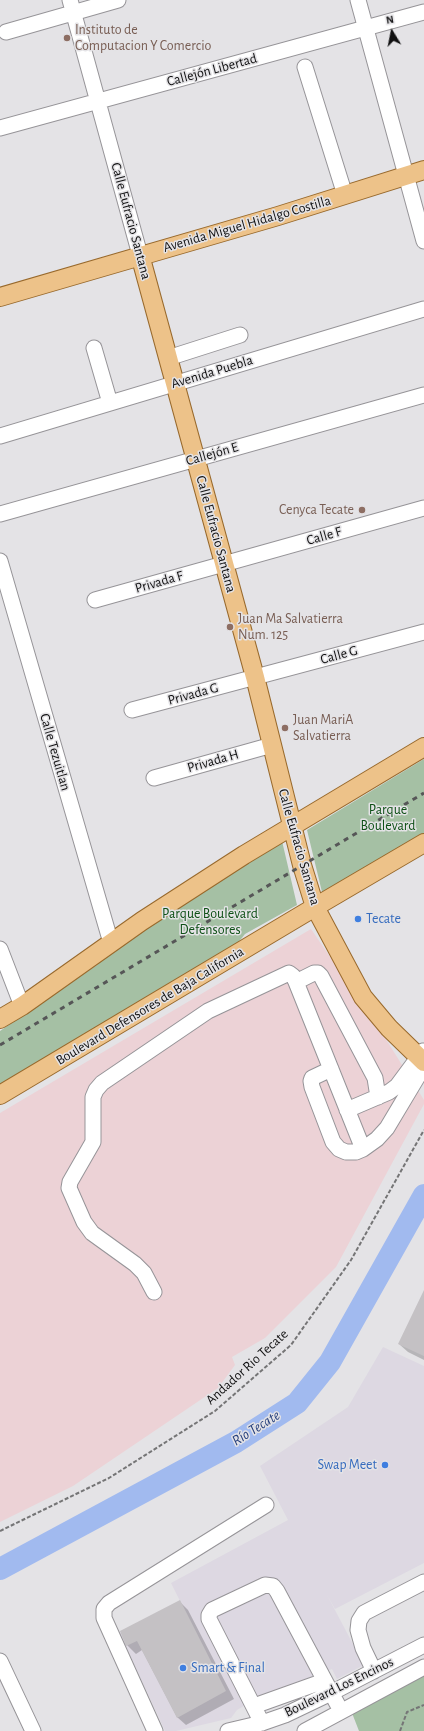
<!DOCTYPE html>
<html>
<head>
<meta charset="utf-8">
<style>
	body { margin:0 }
	#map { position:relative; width:424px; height:1731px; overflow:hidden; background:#e4e3e6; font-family:"Alegreya Sans",sans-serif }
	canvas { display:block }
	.north { position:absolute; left:372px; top:12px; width:40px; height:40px; -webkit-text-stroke:3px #e4e3e6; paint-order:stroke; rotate:350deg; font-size:11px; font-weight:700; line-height:16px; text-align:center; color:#101011 }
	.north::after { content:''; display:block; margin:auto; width:14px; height:18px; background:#101011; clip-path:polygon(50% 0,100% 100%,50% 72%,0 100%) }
</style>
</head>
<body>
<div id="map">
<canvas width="424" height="1731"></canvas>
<div class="north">N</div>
</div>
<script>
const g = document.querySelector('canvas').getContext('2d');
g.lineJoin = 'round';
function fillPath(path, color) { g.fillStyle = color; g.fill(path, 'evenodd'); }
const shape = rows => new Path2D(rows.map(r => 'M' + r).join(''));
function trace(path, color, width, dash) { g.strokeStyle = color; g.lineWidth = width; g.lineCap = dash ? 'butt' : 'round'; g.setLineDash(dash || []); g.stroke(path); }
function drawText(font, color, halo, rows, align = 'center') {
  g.font = font + ' "Alegreya Sans",sans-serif'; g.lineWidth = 3; g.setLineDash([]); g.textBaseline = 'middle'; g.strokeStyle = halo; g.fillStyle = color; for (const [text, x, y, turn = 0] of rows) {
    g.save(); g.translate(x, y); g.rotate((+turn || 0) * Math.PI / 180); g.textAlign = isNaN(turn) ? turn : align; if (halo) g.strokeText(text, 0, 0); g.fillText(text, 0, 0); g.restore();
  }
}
const built = shape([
	[383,1347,424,1366,424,1563,335,1609,327,1595,364,1665,337,1679,332,1669,309,1678,289,1690,257,1698,237,1710,231,1718,176,1731,165,1731,119,1632,180,1601,171,1583,288,1520,260,1466,348,1407]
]);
const industrial = shape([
	[311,929,382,1033,424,1100,424,1104,336,1267,265,1338,232,1357,235,1365,218,1388,73,1486,0,1522,0,1113]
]);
const green = shape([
	[424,759,424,834,322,892,307,830],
	[282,841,297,905,245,934,237,944,0,1084,0,1031,97,965,123,934],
	[424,1675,424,1731,359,1731,352,1713]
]);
const shadow = shape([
	[424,1293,424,1360,408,1352,399,1344],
	[180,1602,188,1610,234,1699,186,1725,177,1717,142,1650,136,1654,127,1645]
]);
const river = shape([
	[0,1569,236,1442,297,1403,330,1362,424,1195]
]);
const building = shape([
	[424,1290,424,1356,398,1344],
	[180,1600,226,1691,177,1718,137,1641,126,1646,120,1631]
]);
const path = shape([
	[0,1531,109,1478,215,1411,291,1345,351,1260,424,1130],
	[400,1731,407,1712,424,1705]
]);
const minor = shape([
	[70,0,140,255],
	[358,0,424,241],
	[6,32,118,0],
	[305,67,345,195],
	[0,128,424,12],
	[94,348,110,403],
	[168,358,240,335],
	[0,436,424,309],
	[0,514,424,395],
	[0,561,111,943],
	[95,600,424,508],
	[132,710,424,632],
	[154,778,272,745],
	[0,949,22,1006],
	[296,982,314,973,318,973,321,976,375,1078,378,1097],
	[331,1069,312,1078,311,1081,312,1087,333,1142,339,1149,346,1152,356,1152,363,1149,377,1139,387,1128,424,1066],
	[347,1110,389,1092,397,1086,423,1051],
	[154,1292,144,1273,135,1264,92,1233,84,1222,69,1188,70,1182,93,1142,93,1097,96,1090,102,1083,208,1011,289,973,293,976,296,982,363,1149],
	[0,1661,33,1731],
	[374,1671,363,1648,358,1630,359,1621,364,1613,424,1582],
	[254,1706,324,1681],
	[262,1723,209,1619,209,1615,212,1610,265,1585,273,1586,277,1591,341,1711],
	[155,1731,104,1618,104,1609,109,1603,266,1505],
	[228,1731,262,1723,285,1715,331,1693,424,1645],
	[305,1731,424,1667]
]);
const major = shape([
	[140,255,255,677,302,865,315,907,363,997,389,1028,424,1062],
	[0,297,278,216,424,170],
	[0,1019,22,1006,142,921,244,855,424,747],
	[0,1095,315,907,424,843]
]);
const rail = shape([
	[0,1045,424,793]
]);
const markers = [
	[67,38,4,"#8d6e63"],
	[362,510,4,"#8d6e63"],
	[230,627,4,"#8d6e63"],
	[285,728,4,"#8d6e63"],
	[358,919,4,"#3f7fe0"],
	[385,1465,4,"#3f7fe0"],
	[183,1668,4,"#3f7fe0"]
];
const educationNames = [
	["Instituto de",75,30],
	["Computacion Y Comercio",75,46],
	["Cenyca Tecate",354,510,"right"],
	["Juan Ma Salvatierra",238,619],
	["Num. 125",238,635],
	["Juan MariA",293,720],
	["Salvatierra",293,736]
];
const streetNames = [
	["Callejón Libertad",212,70,-15],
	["Calle Eufracio Santana",131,221,75],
	["Avenida Miguel Hidalgo Costilla",247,224,-16],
	["Avenida Puebla",212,372,-17],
	["Callejón E",212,454,-16],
	["Calle Eufracio Santana",216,534,75],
	["Calle F",324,536,-16],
	["Privada F",159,582,-16],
	["Calle G",339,655,-15],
	["Privada G",193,694,-15],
	["Calle Tezuitlan",55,752,74],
	["Privada H",213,761,-16],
	["Calle Eufracio Santana",299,847,74],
	["Boulevard Defensores de Baja California",150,1006,-31],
	["Andador Rio Tecate",247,1367,-42],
	["Boulevard Los Encinos",339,1687,-26]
];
const parkNames = [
	["Parque",388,810],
	["Boulevard",388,826],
	["Parque Boulevard",210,914],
	["Defensores",210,930]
];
const shopNames = [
	["Tecate",366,919],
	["Swap Meet",377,1465,"right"],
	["Smart & Final",191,1668]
];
const waterNames = [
	["Río Tecate",256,1428,-32]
];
fillPath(built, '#ddd8e2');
fillPath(industrial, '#ecd2d6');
fillPath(green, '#a5c0a4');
fillPath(shadow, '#0003');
trace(river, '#a1baef', 22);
fillPath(building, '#c4c1c4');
trace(minor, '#969498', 17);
trace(major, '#98692c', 20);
trace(path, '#757576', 2, [4, 2]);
trace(minor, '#fff', 15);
trace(major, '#edc289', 18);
trace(rail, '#565657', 3, [5, 5]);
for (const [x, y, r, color] of markers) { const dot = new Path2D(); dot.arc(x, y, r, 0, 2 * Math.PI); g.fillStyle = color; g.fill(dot); trace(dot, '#e4e3e6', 1.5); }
drawText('14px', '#785e54', '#e4e3e6', educationNames, 'left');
drawText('14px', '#101011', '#e4e3e6', streetNames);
drawText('14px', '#0e5016', '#e4e3e6', parkNames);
drawText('14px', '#366cbe', '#e4e3e6', shopNames, 'left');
drawText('italic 15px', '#243e7c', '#e4e3e6', waterNames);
</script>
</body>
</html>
